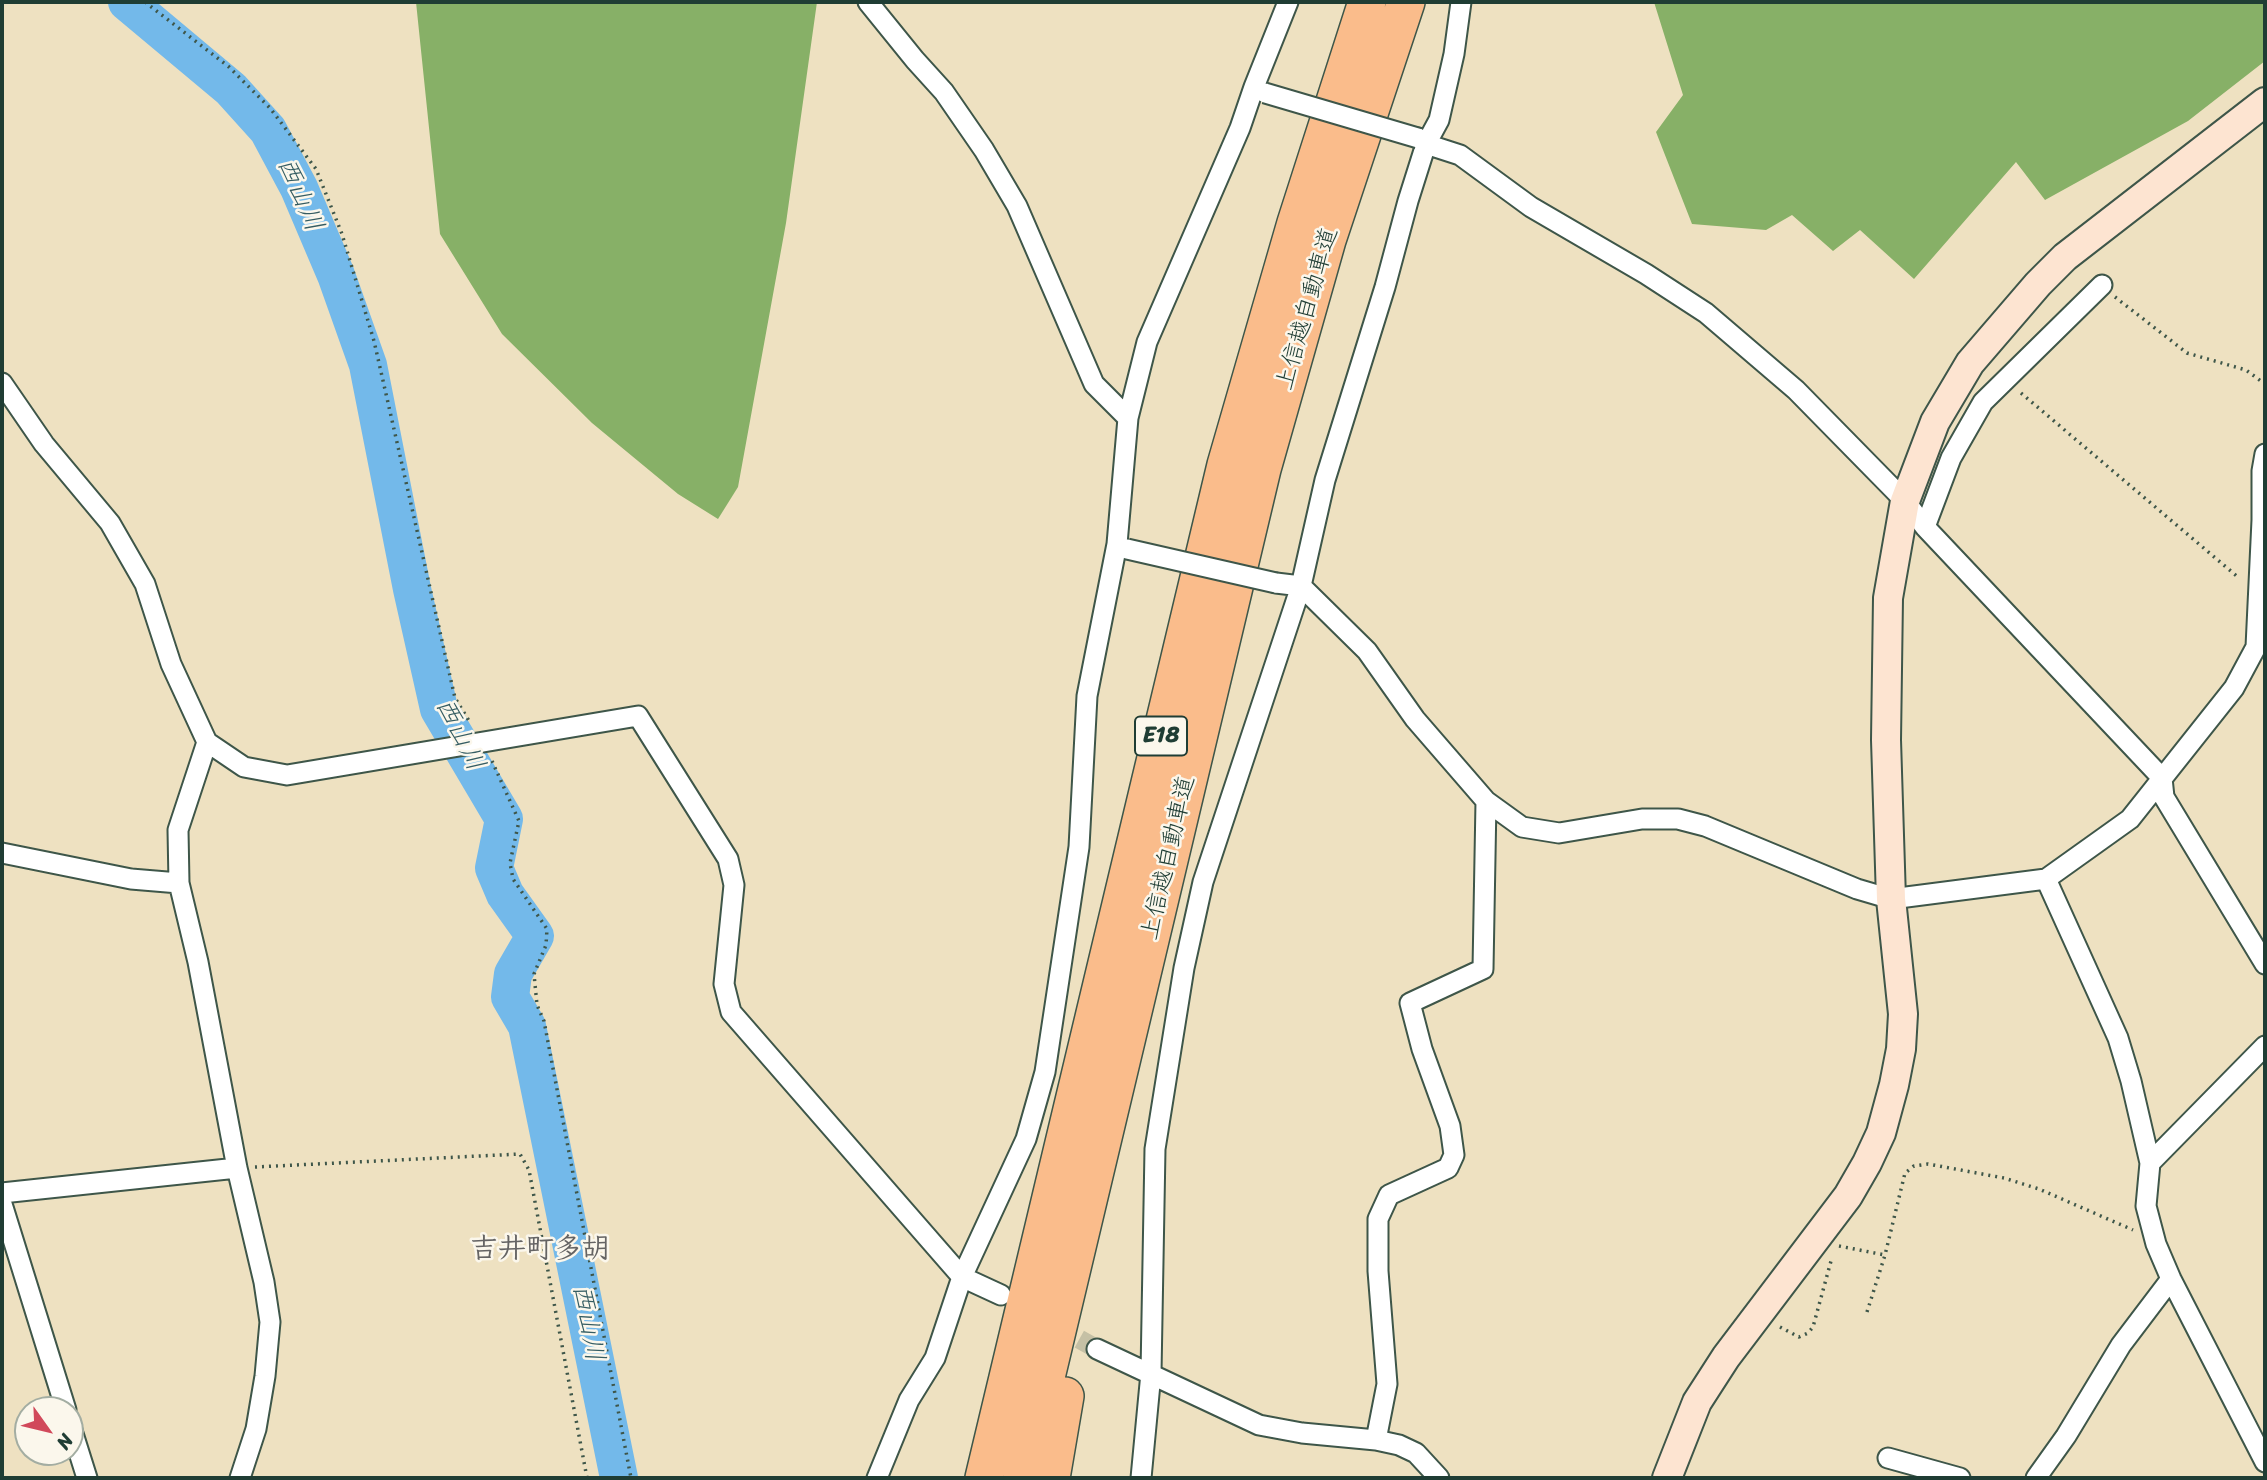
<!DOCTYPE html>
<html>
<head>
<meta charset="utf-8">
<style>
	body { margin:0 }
	#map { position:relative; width:2267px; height:1480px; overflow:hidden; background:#eee1c1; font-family:Sriracha,sans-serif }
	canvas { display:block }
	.frame { position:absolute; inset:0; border:4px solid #1f3d34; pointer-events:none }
	.north { position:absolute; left:14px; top:1396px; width:70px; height:70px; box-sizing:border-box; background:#fbf7ec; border:2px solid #a3ada2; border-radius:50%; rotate:124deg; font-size:19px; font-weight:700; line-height:28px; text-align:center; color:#1f3d34 }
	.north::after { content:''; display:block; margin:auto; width:24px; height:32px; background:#d1495b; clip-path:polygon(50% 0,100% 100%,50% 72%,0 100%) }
</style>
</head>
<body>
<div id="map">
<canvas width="2267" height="1480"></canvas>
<div class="frame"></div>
<div class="north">N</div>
</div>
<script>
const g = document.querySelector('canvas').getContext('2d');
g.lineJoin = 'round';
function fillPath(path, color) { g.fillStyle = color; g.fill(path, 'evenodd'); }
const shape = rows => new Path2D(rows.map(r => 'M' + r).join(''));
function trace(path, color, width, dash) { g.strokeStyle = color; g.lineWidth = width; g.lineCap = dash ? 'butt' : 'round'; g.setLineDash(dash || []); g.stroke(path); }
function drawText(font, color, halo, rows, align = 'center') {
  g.font = font + ' Sriracha,"Klee One",sans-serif'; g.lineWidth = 5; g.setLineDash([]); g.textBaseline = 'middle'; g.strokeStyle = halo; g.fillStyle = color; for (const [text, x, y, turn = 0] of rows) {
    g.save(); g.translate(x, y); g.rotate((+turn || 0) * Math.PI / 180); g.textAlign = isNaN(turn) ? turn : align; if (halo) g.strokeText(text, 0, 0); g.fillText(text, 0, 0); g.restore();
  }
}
const forest = shape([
	[416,2,817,2,786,223,738,487,718,519,678,494,592,423,502,334,440,234],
	[1654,2,2265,2,2265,61,2188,121,2045,200,2016,162,1914,279,1860,230,1833,251,1792,215,1766,230,1692,224,1656,132,1683,95]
]);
const river = shape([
	[127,2,231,89,268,130,299,188,336,275,368,365,412,589,439,709,504,819,494,868,505,894,535,936,513,974,510,997,527,1026,619,1478]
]);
const streetTunnel = shape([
	[1054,1325,1097,1349]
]);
const path = shape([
	[145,2,229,67,270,108,316,169,342,234,374,341,455,698,471,724],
	[2115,297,2187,353,2246,370,2265,384],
	[2021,393,2239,578],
	[492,761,519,821,510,863,513,879,547,929,546,945,534,974,537,1005,544,1021,631,1478],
	[255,1167,520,1154,529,1170,587,1478],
	[1839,1246,1885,1255],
	[1867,1312,1885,1255,1905,1173,1914,1166,1928,1164,2004,1178,2039,1189,2133,1230],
	[1780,1327,1799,1337,1808,1333,1813,1327,1831,1261]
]);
const street = shape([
	[868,2,915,60,944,92,984,150,1017,206,1094,384,1128,418],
	[1418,138,1426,144,1460,155,1531,207,1646,274,1706,313,1796,390,1905,501,1925,527,2162,778,2164,797,2265,964],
	[2,383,44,444,110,523,145,584,171,664,207,742,244,767,287,775,638,716,728,859,734,885,724,984,731,1012,962,1277,1001,1295],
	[1925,527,1951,458,1983,402,2102,285],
	[1276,583,1301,586,1367,651,1415,719,1486,801,1522,827,1559,833,1642,819,1678,819,1705,826,1857,889,1891,899,2046,879,2130,819,2234,688,2256,647,2262,520,2262,471,2265,454],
	[207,742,178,830,179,883,198,962,237,1168,264,1282,270,1322,265,1376,256,1429,240,1478],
	[2,853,131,879,179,883],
	[2046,879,2118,1038,2131,1081,2150,1163],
	[2265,1046,2150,1163,2146,1206,2156,1244,2171,1279,2265,1462],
	[2,1193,237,1168],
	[2,1204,66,1410],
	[1097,1349,1259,1425,1302,1433,1376,1440,1399,1445,1416,1453,1439,1478],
	[70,1424,87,1478],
	[1376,1440,1387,1384,1378,1271,1378,1219,1389,1195,1448,1168,1454,1155,1450,1126,1422,1049,1410,1003,1483,969,1486,801],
	[1888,1458,1960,1478],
	[877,1478,909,1400,935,1358,962,1277,1026,1139,1045,1072,1079,847,1087,696,1117,544,1128,418,1147,342,1240,128,1254,87,1288,2],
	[1141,1478,1151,1373,1155,1149,1184,968,1203,882,1301,586,1325,480,1385,287,1408,201,1426,144,1439,120,1454,54,1461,2],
	[2036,1478,2066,1436,2121,1345,2171,1279]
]);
const secondary = shape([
	[1667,1478,1697,1402,1726,1357,1848,1196,1867,1163,1881,1133,1894,1085,1901,1049,1903,1014,1891,899,1886,740,1888,598,1905,501,1935,422,1970,363,2038,284,2065,257,2265,102]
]);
const highway = shape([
	[984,1478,1226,465,1296,223,1367,2],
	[1022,1478,1262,469,1327,240,1406,2],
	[1051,1478,1065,1396]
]);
const streetBridge = shape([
	[1265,93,1418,138],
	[1127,549,1276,583]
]);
const shields = [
	[1161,736,52]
];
const shieldNames = [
	["E18",1161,736]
];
const streetNames = [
	["上信越自動車道",1308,309,-74],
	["上信越自動車道",1169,858,-77]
];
const waterNames = [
	["西山川",299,195,66],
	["西山川",459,735,63],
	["西山川",587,1323,79]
];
const quarterNames = [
	["吉井町多胡",540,1250]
];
fillPath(forest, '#87b067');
trace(river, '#73b9ea', 38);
trace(streetTunnel, '#c5c0a5', 19, [19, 10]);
trace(street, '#3e5649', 23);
trace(secondary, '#3e5649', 32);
trace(highway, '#3e5649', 40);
trace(path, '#3e5649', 3.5, [2, 5]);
trace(street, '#fff', 19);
trace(secondary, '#fde4d1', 28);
trace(highway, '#fabc8b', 37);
trace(streetBridge, '#3e5649', 23, []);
trace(streetBridge, '#fff', 19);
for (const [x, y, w] of shields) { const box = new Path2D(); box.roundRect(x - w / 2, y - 19.5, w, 39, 5); g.fillStyle = '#fbf7ec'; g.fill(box); trace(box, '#1f3d34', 2); }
drawText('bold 23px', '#1f3d34', null, shieldNames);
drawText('24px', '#1f3d34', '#fbf7ec', streetNames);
drawText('italic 26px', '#345c62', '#fbf7ec', waterNames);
drawText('bold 28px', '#656464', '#fbf7ec', quarterNames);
</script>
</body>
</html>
